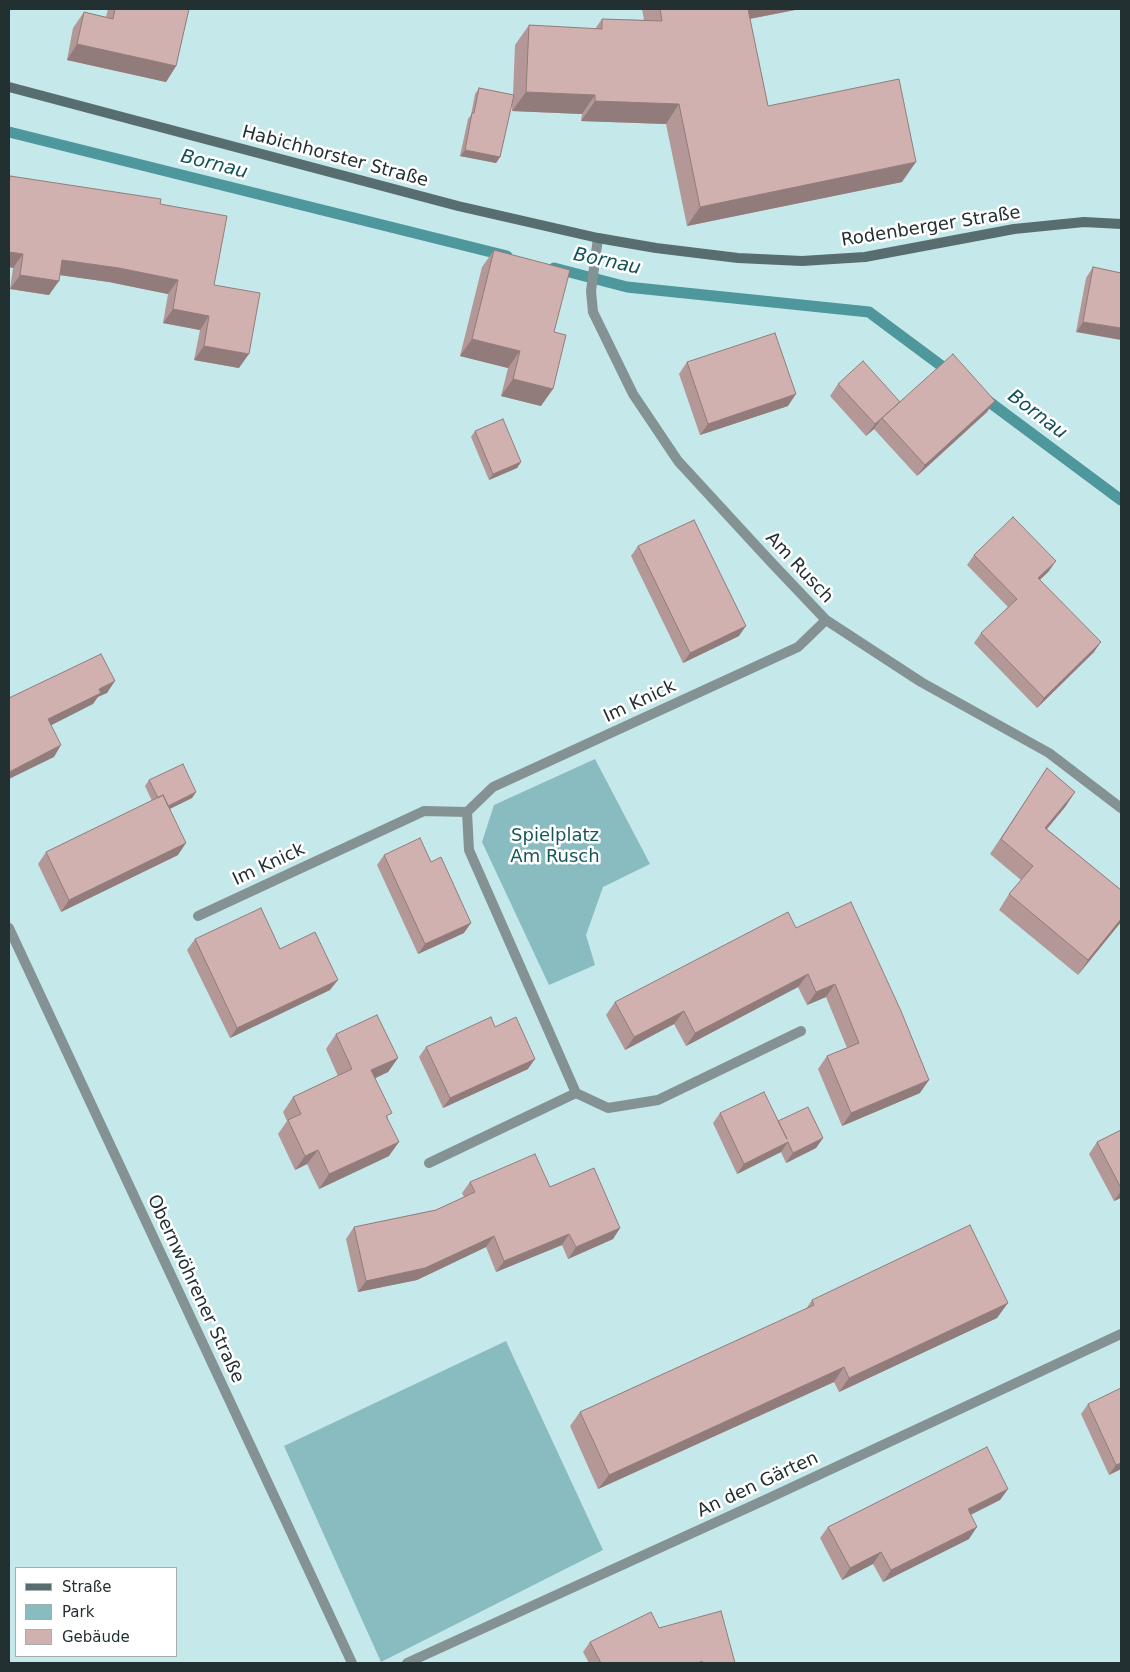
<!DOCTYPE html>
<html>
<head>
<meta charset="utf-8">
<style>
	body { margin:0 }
	#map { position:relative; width:1130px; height:1672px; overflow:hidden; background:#c5e8ea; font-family:"DejaVu Sans",sans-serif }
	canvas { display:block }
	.frame { position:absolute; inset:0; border:10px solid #233031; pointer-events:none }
	.legend { position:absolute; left:15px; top:1567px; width:162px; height:90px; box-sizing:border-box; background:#fff; border:1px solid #a7acad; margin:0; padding:6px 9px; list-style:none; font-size:15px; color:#233031 }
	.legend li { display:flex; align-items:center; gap:10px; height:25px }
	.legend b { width:25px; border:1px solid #a7acad }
</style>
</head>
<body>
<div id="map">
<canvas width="1130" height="1672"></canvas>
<div class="frame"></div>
<ul class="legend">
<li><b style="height:6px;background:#586d6f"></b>Straße</li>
<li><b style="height:14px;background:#89bcc0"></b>Park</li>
<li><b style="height:14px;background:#d0b1b0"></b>Gebäude</li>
</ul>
</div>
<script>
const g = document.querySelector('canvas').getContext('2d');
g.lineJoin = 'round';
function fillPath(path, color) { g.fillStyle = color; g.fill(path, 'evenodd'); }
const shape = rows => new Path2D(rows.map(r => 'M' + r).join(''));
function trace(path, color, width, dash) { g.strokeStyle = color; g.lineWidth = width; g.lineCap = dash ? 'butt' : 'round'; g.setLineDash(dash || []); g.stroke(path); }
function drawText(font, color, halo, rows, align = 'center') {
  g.font = font + ' "DejaVu Sans",sans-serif'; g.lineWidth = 5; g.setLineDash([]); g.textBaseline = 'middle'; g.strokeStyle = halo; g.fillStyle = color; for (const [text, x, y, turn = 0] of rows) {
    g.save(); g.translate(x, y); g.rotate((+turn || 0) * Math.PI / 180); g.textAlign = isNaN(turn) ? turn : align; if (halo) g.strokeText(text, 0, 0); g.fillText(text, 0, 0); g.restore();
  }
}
const green = shape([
	[595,759,650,864,603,887,586,935,595,965,549,985,482,842,494,805],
	[506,1341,603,1550,381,1662,284,1446]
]);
const stream = shape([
	[9,132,507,256],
	[554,268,627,287,869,312,951,373],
	[980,395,1121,500]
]);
const minor = shape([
	[598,238,591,291,593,312,633,394,678,461,770,561,826,620,921,682,1049,753,1121,808],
	[198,916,424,811,467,812],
	[801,1031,658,1100,608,1108,576,1093,469,850,467,812,493,787,798,647,826,620],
	[429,1163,576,1093],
	[407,1663,767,1499,1121,1334]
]);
const tertiary = shape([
	[9,928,352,1663]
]);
const secondary = shape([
	[9,87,458,206,598,238,656,248,738,258,802,261,865,257,1014,229,1084,222,1121,224]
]);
const wall = shape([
	[108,9,189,9,176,66,166,82,67,60,73,28,84,12,106,17],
	[642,9,800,9,750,19,768,106,902,182,687,226,666,124,581,121,582,114,512,111,512,102,500,157,496,163,460,156,468,119,471,115,475,94,479,88,513,95,515,45,529,25,595,29,602,19,644,20],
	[10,176,160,204,214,285,239,368,194,360,200,330,163,323,168,294,109,282,60,275,49,295,10,289,13,268,9,267,9,177],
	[494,250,554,332,541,406,501,396,508,368,460,356,482,267],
	[1093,267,1121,273,1076,332,1086,278],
	[687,362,788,406,700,435,679,374],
	[838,384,900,402,987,412,917,476,874,429,866,436,830,396],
	[475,431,521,462,517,468,489,480,471,437],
	[638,546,739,636,683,663,631,556],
	[974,555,1049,571,1040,580,1094,652,1037,708,974,643,981,633,1008,607,967,565],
	[1047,768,1075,792,1065,807,1047,829,1121,890,1121,922,1078,975,999,910,1009,894,1021,880,990,854],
	[149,780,196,792,192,798,170,809,178,855,61,912,38,864,46,852,152,801,145,786],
	[384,855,464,933,418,954,377,865],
	[796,928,920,1093,842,1126,818,1069,827,1056,847,1048,826,997,807,1005,798,987,686,1046,674,1024,625,1050,606,1015,615,1002],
	[195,939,280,949,330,990,230,1038,187,950],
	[495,1027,528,1069,443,1108,419,1057,426,1047],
	[336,1034,398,1058,388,1072,375,1078,388,1118,389,1156,319,1189,307,1164,295,1170,278,1134,287,1121,283,1112,293,1097,338,1076,326,1049],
	[720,1113,778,1121,823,1138,816,1148,786,1163,781,1152,737,1174,713,1123],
	[1121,1130,1121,1198,1114,1201,1089,1154,1097,1142],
	[470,1182,550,1187,620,1228,613,1239,568,1259,562,1245,496,1272,486,1247,417,1280,358,1292,346,1239,354,1227,436,1210,464,1197,462,1193],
	[812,1300,997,1318,839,1392,834,1382,598,1489,570,1426,580,1412,806,1309],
	[1088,1404,1121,1469,1109,1475,1081,1414],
	[1008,1489,1000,1500,971,1515,969,1539,883,1582,873,1564,842,1580,820,1538,828,1527],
	[659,1628,735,1663,589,1663,583,1652,590,1642]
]);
const shadedWall = shape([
	[743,9,800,9,733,22],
	[77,44,176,66,166,82,67,60],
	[526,92,595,95,582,114,512,111],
	[595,101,679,104,666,124,581,121],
	[465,150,500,157,496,163,460,156],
	[916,162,902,182,687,226,700,207],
	[9,252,23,254,13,268,9,267],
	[62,260,119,268,178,280,168,294,109,282,52,274],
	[20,275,59,281,49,295,10,289],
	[173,309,209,316,200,330,163,323],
	[1083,322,1121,328,1121,340,1076,332],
	[472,339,520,351,508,368,460,356],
	[204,346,249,354,239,368,194,360],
	[513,379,553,389,541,406,501,396],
	[796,394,788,406,700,435,708,424],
	[995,401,987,412,917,476,925,465],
	[900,402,882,418,874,429,866,436,875,424],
	[521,462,517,468,489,480,493,474],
	[1056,561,1049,571,1031,588,1038,578],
	[746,626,739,636,683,663,690,653],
	[1101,642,1094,652,1037,708,1044,698],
	[115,681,107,693,98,697,93,704,40,731,48,719,99,689],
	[61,745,54,757,9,779,9,772],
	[196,792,192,798,159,814,163,808],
	[1075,792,1065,807,1035,843,1045,828],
	[186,843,178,855,61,912,69,900],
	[1121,919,1121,922,1078,975,1088,960],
	[471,923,464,933,418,954,425,944],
	[808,974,798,987,686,1046,695,1033],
	[338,980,330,990,230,1038,237,1028],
	[835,984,826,997,807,1005,816,992],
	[684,1011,674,1024,625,1050,634,1037],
	[398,1058,388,1072,361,1085,371,1070],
	[535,1059,528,1069,443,1108,450,1098],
	[929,1080,920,1093,842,1126,851,1113],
	[823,1138,816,1148,786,1163,793,1153],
	[399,1142,389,1156,319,1189,329,1174],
	[788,1142,781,1152,737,1174,744,1164],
	[318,1150,307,1164,295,1170,305,1156],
	[1121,1191,1121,1198,1114,1201],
	[620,1228,613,1239,568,1259,576,1247],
	[569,1234,562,1245,496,1272,504,1261],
	[494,1236,486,1247,417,1280,358,1292,366,1281],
	[1008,1303,997,1318,839,1392,849,1378],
	[844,1367,834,1382,598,1489,609,1475],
	[1121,1463,1121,1469,1109,1475,1116,1465],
	[1008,1489,1000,1500,959,1520,968,1509],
	[977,1527,969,1539,883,1582,891,1570],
	[881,1552,873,1564,842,1580,850,1568]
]);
const building = shape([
	[115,9,189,9,176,66,77,44,84,12,113,19,115,9],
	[660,9,748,9,768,106,899,79,916,162,700,207,679,104,595,101,595,95,526,92,529,25,602,29,602,19,662,21,660,9],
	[479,88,514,95,500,157,465,150,472,113,474,113,479,88],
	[10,176,161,199,160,204,227,216,214,285,260,293,249,354,204,346,209,316,173,309,178,280,119,268,62,260,59,281,20,275,23,254,9,252,9,182,10,176],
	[494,250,570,270,554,332,566,335,553,389,513,379,520,351,472,339,494,250],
	[1093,267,1121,273,1121,328,1083,322,1093,267],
	[775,333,796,394,708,424,687,362,775,333],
	[953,354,995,401,925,465,882,418,953,354],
	[863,361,900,402,875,424,838,384,863,361],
	[503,419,521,462,493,474,475,431,503,419],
	[1013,517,1056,561,1038,578,1101,642,1044,698,981,633,1017,599,974,555,1013,517],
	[694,520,746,626,690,653,638,546,694,520],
	[101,654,115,681,99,689,101,693,48,719,61,745,9,772,9,698,101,654],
	[183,764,196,792,168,806,163,795,158,798,149,780,183,764],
	[1047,768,1075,792,1045,828,1121,890,1121,919,1088,960,1009,894,1033,866,1001,839,1047,768],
	[163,795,186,843,69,900,46,852,163,795],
	[420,838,431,862,441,857,471,923,425,944,384,855,420,838],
	[851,902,901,1011,929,1080,851,1113,827,1056,859,1043,835,984,816,992,808,974,695,1033,684,1011,634,1037,615,1002,788,912,796,928,851,902],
	[261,908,280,949,315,932,338,980,237,1028,195,939,261,908],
	[377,1015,398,1058,371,1070,392,1113,386,1116,399,1142,329,1174,318,1150,305,1156,288,1120,301,1114,293,1097,352,1069,336,1034,377,1015],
	[491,1017,495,1027,516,1017,535,1059,450,1098,426,1047,491,1017],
	[764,1092,787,1139,778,1121,808,1107,823,1138,793,1153,788,1142,744,1164,720,1113,764,1092],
	[1121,1130,1121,1188,1097,1142,1121,1130],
	[535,1154,550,1187,594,1168,620,1228,576,1247,569,1234,504,1261,494,1236,425,1268,366,1281,354,1227,436,1210,475,1192,470,1182,535,1154],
	[970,1225,1008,1303,849,1378,844,1367,609,1475,580,1412,814,1305,812,1300,970,1225],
	[1121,1388,1121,1463,1116,1465,1088,1404,1121,1388],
	[987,1447,1008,1489,968,1509,977,1527,891,1570,881,1552,850,1568,828,1527,987,1447],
	[721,1611,735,1663,702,1663,702,1661,698,1663,601,1663,590,1642,651,1612,659,1628,721,1611]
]);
const streetNames = [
	["Habichhorster Straße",335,157,15],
	["Rodenberger Straße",931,227,-9],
	["Am Rusch",799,568,47],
	["Im Knick",640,702,-25],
	["Im Knick",269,865,-25],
	["Obernwöhrener Straße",195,1289,65],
	["An den Gärten",758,1485,-25]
];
const parkNames = [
	["Spielplatz",555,836],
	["Am Rusch",555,857]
];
const waterNames = [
	["Bornau",214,165,14],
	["Bornau",607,262,12],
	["Bornau",1037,415,37]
];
fillPath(green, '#89bcc0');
trace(stream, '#4d979d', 11);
trace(minor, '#849293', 10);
trace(tertiary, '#849293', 10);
trace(secondary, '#586d6f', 10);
fillPath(wall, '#b39897');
fillPath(shadedWall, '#927c7b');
fillPath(building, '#d0b1b0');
trace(building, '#927c7b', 1);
drawText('18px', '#233031', '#fff', streetNames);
drawText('18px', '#17575c', '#fff', parkNames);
drawText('italic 19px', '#115358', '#fff', waterNames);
</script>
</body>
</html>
